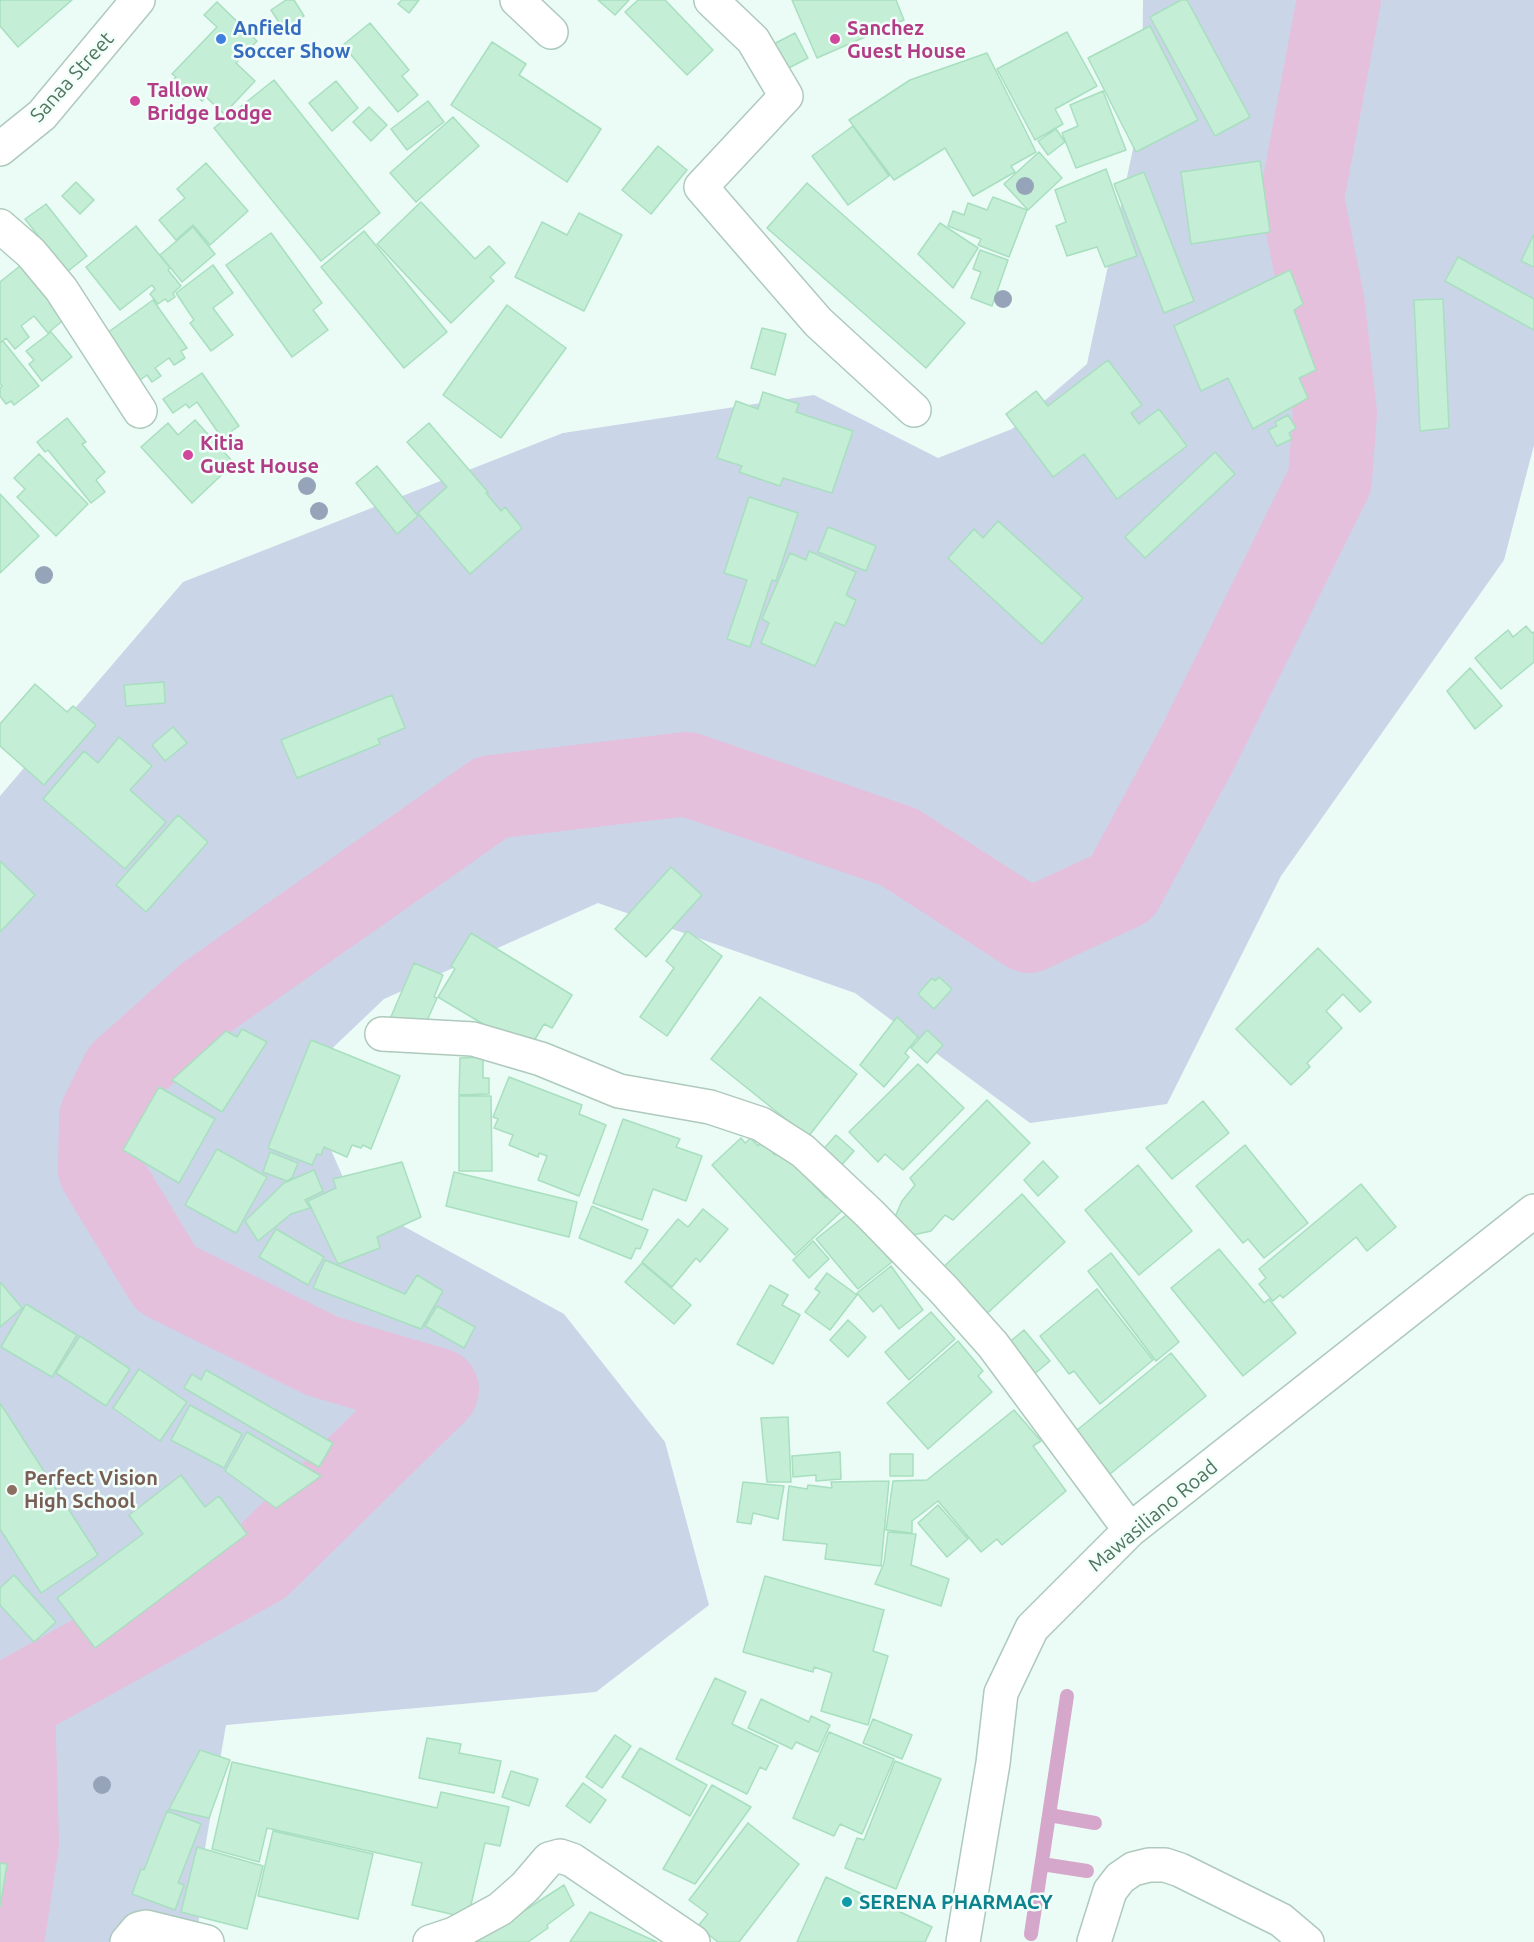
<!DOCTYPE html>
<html>
<head>
<meta charset="utf-8">
<style>
	body { margin:0 }
	canvas { display:block; background:#ebfbf6 }
</style>
</head>
<body>
<canvas width="1534" height="1942"></canvas>
<script>
const g = document.querySelector('canvas').getContext('2d');
g.lineJoin = 'round';
function fillPath(path, color) { g.fillStyle = color; g.fill(path, 'evenodd'); }
const shape = rows => new Path2D(rows.map(r => 'M' + r).join(''));
function trace(path, color, width, dash) { g.strokeStyle = color; g.lineWidth = width; g.lineCap = dash ? 'butt' : 'round'; g.setLineDash(dash || []); g.stroke(path); }
function drawText(font, color, halo, rows, align = 'center') {
  g.font = font + ' Ubuntu,sans-serif'; g.lineWidth = 5; g.setLineDash([]); g.textBaseline = 'middle'; g.strokeStyle = halo; g.fillStyle = color; for (const [text, x, y, turn = 0] of rows) {
    g.save(); g.translate(x, y); g.rotate((+turn || 0) * Math.PI / 180); g.textAlign = isNaN(turn) ? turn : align; if (halo) g.strokeText(text, 0, 0); g.fillText(text, 0, 0); g.restore();
  }
}
const green = shape([
	[1143,0,1534,0,1534,445,1504,560,1281,876,1167,1104,1030,1123,855,993,598,903,384,999,300,1079,352,1198,564,1314,665,1442,709,1605,596,1692,226,1725,204,1854,197,1942,0,1942,0,796,183,582,563,433,814,395,938,458,1012,429,1087,364,1142,107]
]);
const stream = shape([
	[1049,1815,1095,1823],
	[1042,1864,1087,1871],
	[1031,1934,1067,1696]
]);
const river = shape([
	[2,1942,17,1843,13,1701,260,1564,437,1390,322,1356,166,1279,100,1170,101,1117,123,1072,207,997,492,797,687,774,899,847,1029,931,1122,888,1198,747,1330,480,1335,413,1323,305,1302,198,1339,0]
]);
const building = shape([
	[0,0,72,0,18,47,0,26,0,0],
	[286,0,294,0,304,16,284,30,271,10,286,0],
	[402,0,419,0,409,13,398,4,402,0],
	[598,0,629,0,615,15,598,0],
	[638,0,665,0,713,50,687,75,625,12,638,0],
	[792,0,896,0,904,20,817,58,792,0],
	[1181,0,1187,0,1250,117,1215,136,1150,17,1181,0],
	[217,2,257,41,236,63,255,81,224,114,206,97,202,101,191,91,183,99,168,85,176,77,172,74,217,27,204,15,217,2],
	[370,23,409,70,402,76,418,95,398,112,343,45,370,23],
	[1150,26,1198,120,1136,152,1088,58,1150,26],
	[1067,32,1097,86,1055,109,1063,124,1035,140,997,69,1067,32],
	[795,33,808,58,781,72,768,47,795,33],
	[492,42,526,64,519,75,601,129,567,182,451,105,492,42],
	[987,53,1036,152,1011,166,1015,172,973,196,945,148,894,180,849,120,910,80,987,53],
	[274,80,380,213,321,261,214,128,274,80],
	[336,81,358,108,332,131,309,103,336,81],
	[1103,91,1126,150,1076,168,1062,133,1078,126,1070,105,1103,91],
	[428,101,444,122,407,150,391,129,428,101],
	[369,107,387,125,371,141,353,122,369,107],
	[453,117,479,146,416,202,390,173,453,117],
	[853,126,889,176,848,205,812,156,853,126],
	[1056,129,1065,142,1048,155,1038,141,1056,129],
	[658,146,687,170,651,214,622,190,658,146],
	[1039,152,1062,178,1028,210,1004,184,1039,152],
	[1260,161,1270,232,1191,244,1181,172,1260,161],
	[206,163,248,211,210,245,193,225,176,240,159,220,185,198,177,189,206,163],
	[1106,169,1137,256,1105,267,1097,247,1067,256,1056,226,1066,222,1055,190,1106,169],
	[1144,172,1194,301,1164,313,1114,184,1144,172],
	[76,182,94,200,80,214,62,196,76,182],
	[807,183,965,323,926,368,767,228,807,183],
	[993,197,1027,210,1009,257,978,245,981,239,948,226,953,211,964,215,968,203,987,210,993,197],
	[421,202,475,259,489,246,505,263,490,277,494,281,451,323,377,244,421,202],
	[46,204,87,256,67,272,25,219,46,204],
	[579,213,622,235,584,311,515,277,542,222,567,235,579,213],
	[940,223,978,248,953,288,918,254,940,223],
	[136,226,170,268,168,270,181,286,173,293,175,297,168,302,165,299,158,304,150,294,155,289,152,285,120,310,86,267,136,226],
	[193,227,215,254,182,282,160,255,193,227],
	[364,231,447,332,404,368,321,267,364,231],
	[271,233,322,303,313,310,328,330,292,357,226,265,271,233],
	[1534,234,1534,267,1521,261,1534,234],
	[980,250,1008,260,992,306,971,298,981,272,973,269,980,250],
	[1458,257,1534,299,1534,330,1445,281,1458,257],
	[25,262,68,316,48,333,34,316,21,326,29,337,15,349,6,338,0,343,0,282,25,262],
	[213,265,233,293,213,308,233,335,211,351,190,323,194,320,176,293,213,265],
	[1290,270,1303,304,1294,310,1316,370,1299,378,1308,398,1253,429,1228,378,1201,391,1174,326,1290,270],
	[1443,299,1449,428,1420,431,1414,300,1443,299],
	[153,300,187,348,181,351,185,358,174,365,169,358,155,368,161,376,152,382,147,375,140,380,107,333,153,300],
	[507,305,566,348,501,438,443,395,507,305],
	[762,328,786,334,775,375,751,368,762,328],
	[51,332,72,357,42,381,29,364,34,360,26,351,51,332],
	[3,341,39,386,14,405,11,401,6,404,0,396,0,388,2,386,0,383,0,343,3,341],
	[1108,360,1142,405,1131,413,1139,424,1159,409,1187,446,1117,499,1084,454,1053,477,1006,414,1036,391,1048,406,1108,360],
	[202,373,239,426,222,438,197,402,189,408,186,404,173,413,163,399,202,373],
	[763,392,799,404,796,412,853,431,832,493,783,478,780,486,739,472,742,466,717,458,736,401,758,409,763,392],
	[1288,415,1296,428,1289,433,1292,439,1277,446,1268,430,1277,426,1275,422,1288,415],
	[67,418,86,442,82,444,105,472,96,480,105,492,91,503,48,450,45,452,37,442,67,418],
	[195,420,234,463,192,503,141,447,168,423,178,435,195,420],
	[429,423,488,492,486,493,501,511,505,507,522,528,470,574,418,513,447,487,407,442,429,423],
	[1215,452,1235,474,1145,558,1125,537,1215,452],
	[39,454,88,504,56,536,17,497,25,489,14,478,39,454],
	[377,466,418,516,397,534,356,483,377,466],
	[0,494,39,536,0,573,0,494],
	[749,497,798,513,776,581,772,580,750,647,727,639,747,580,724,573,749,497],
	[998,521,1083,598,1042,644,948,558,974,529,983,538,998,521],
	[828,527,876,546,866,571,818,552,828,527],
	[809,551,856,572,846,595,856,600,845,626,835,622,815,666,761,643,769,623,762,619,790,553,806,560,809,551],
	[1526,626,1532,633,1534,632,1534,662,1501,689,1475,658,1508,630,1513,637,1526,626],
	[1470,668,1502,706,1475,729,1447,691,1470,668],
	[164,682,165,703,126,706,124,685,164,682],
	[35,684,67,712,73,706,96,725,44,785,0,746,0,724,35,684],
	[392,695,405,728,378,739,380,744,297,778,281,740,392,695],
	[173,727,187,743,165,761,152,745,173,727],
	[119,737,152,766,130,790,166,822,125,869,43,799,84,751,98,763,119,737],
	[178,815,208,842,146,912,116,885,178,815],
	[0,861,35,895,0,932,0,861],
	[671,867,702,895,646,957,615,929,671,867],
	[687,931,722,956,667,1036,640,1017,674,968,666,961,687,931],
	[471,933,572,995,552,1028,544,1024,528,1051,438,997,455,969,451,966,471,933],
	[1318,948,1371,1002,1360,1012,1343,994,1326,1011,1342,1028,1307,1063,1310,1067,1291,1085,1236,1029,1318,948],
	[414,963,443,975,434,997,437,998,422,1032,390,1019,414,963],
	[939,977,952,989,934,1009,918,994,932,978,935,981,939,977],
	[760,997,857,1074,808,1137,711,1059,760,997],
	[897,1017,918,1037,905,1053,909,1057,884,1087,860,1065,897,1017],
	[242,1029,267,1042,222,1112,172,1080,226,1031,237,1037,242,1029],
	[927,1030,943,1045,927,1063,911,1048,927,1030],
	[311,1040,400,1076,371,1149,363,1145,361,1148,352,1145,347,1157,324,1147,321,1155,317,1154,312,1165,268,1148,311,1040],
	[483,1057,483,1078,489,1078,489,1094,459,1095,460,1058,483,1057],
	[918,1064,964,1108,903,1170,885,1154,878,1162,849,1132,918,1064],
	[509,1077,582,1105,579,1114,606,1125,579,1196,538,1180,547,1156,539,1153,538,1157,509,1145,513,1135,494,1128,498,1119,493,1117,509,1077],
	[159,1087,215,1119,179,1183,123,1150,159,1087],
	[459,1096,491,1096,492,1171,459,1171,459,1096],
	[987,1100,1030,1143,953,1220,945,1215,931,1231,913,1235,895,1217,902,1201,915,1185,910,1178,987,1100],
	[1203,1101,1229,1133,1172,1179,1146,1148,1203,1101],
	[623,1119,680,1139,676,1147,702,1156,686,1201,653,1189,642,1220,593,1203,623,1119],
	[836,1135,854,1151,838,1169,820,1153,836,1135],
	[741,1138,745,1143,751,1138,758,1146,762,1141,775,1155,781,1150,826,1198,830,1194,844,1209,795,1255,712,1165,741,1138],
	[1245,1145,1308,1223,1264,1258,1248,1239,1243,1243,1196,1186,1245,1145],
	[217,1149,267,1177,236,1233,185,1205,217,1149],
	[270,1152,298,1163,292,1178,287,1181,263,1172,270,1152],
	[1043,1161,1058,1177,1038,1196,1024,1180,1043,1161],
	[402,1162,421,1217,377,1237,380,1248,338,1264,308,1201,336,1188,333,1179,402,1162],
	[1138,1165,1192,1231,1139,1275,1085,1210,1138,1165],
	[314,1170,323,1191,305,1200,310,1208,291,1214,258,1241,245,1221,284,1183,314,1170],
	[454,1172,577,1202,569,1237,446,1206,454,1172],
	[1361,1184,1396,1227,1367,1251,1356,1237,1283,1298,1280,1295,1273,1301,1259,1284,1266,1278,1259,1269,1361,1184],
	[1022,1194,1065,1242,982,1318,939,1271,1022,1194],
	[592,1206,648,1230,640,1249,636,1248,631,1259,579,1238,592,1206],
	[703,1209,728,1229,700,1262,696,1258,672,1287,642,1262,678,1219,688,1227,703,1209],
	[850,1212,892,1262,858,1289,816,1239,850,1212],
	[276,1229,324,1257,308,1285,259,1257,276,1229],
	[813,1241,829,1259,809,1278,793,1260,813,1241],
	[1219,1249,1264,1303,1269,1299,1296,1333,1243,1376,1171,1288,1219,1249],
	[1111,1253,1179,1342,1156,1361,1088,1271,1111,1253],
	[325,1260,405,1294,417,1275,443,1291,421,1329,313,1288,325,1260],
	[642,1263,691,1305,674,1324,625,1282,642,1263],
	[891,1266,923,1310,899,1329,881,1305,873,1312,857,1293,891,1266],
	[827,1273,857,1295,830,1330,805,1312,820,1292,815,1289,827,1273],
	[1,1283,22,1308,0,1327,0,1283,1,1283],
	[770,1285,788,1295,782,1305,800,1315,773,1364,737,1344,770,1285],
	[1097,1289,1153,1360,1100,1404,1074,1371,1069,1374,1040,1336,1097,1289],
	[26,1304,77,1335,52,1377,1,1347,26,1304],
	[437,1306,475,1327,464,1348,425,1326,437,1306],
	[931,1312,955,1339,909,1380,885,1352,931,1312],
	[848,1320,866,1337,848,1357,830,1340,848,1320],
	[1024,1330,1050,1361,1027,1380,1001,1349,1024,1330],
	[80,1336,130,1369,106,1406,56,1373,80,1336],
	[958,1341,983,1371,978,1376,992,1392,928,1449,887,1403,958,1341],
	[1171,1353,1206,1396,1110,1474,1076,1431,1171,1353],
	[139,1369,187,1402,160,1441,113,1408,139,1369],
	[206,1370,333,1443,319,1467,184,1388,192,1374,201,1380,206,1370],
	[0,1403,98,1555,41,1593,0,1529,0,1403],
	[190,1405,242,1434,224,1468,171,1440,190,1405],
	[1014,1410,1041,1441,1033,1446,1066,1491,1002,1545,997,1539,981,1552,938,1501,912,1521,912,1533,886,1530,893,1481,927,1480,1014,1410],
	[788,1417,791,1482,767,1482,761,1418,788,1417],
	[247,1432,321,1476,276,1508,225,1471,247,1432],
	[840,1452,841,1479,816,1481,816,1475,793,1477,792,1456,840,1452],
	[890,1454,913,1454,913,1476,890,1476,890,1454],
	[181,1475,205,1507,219,1496,247,1534,95,1648,57,1598,143,1534,129,1515,181,1475],
	[889,1481,881,1566,825,1559,827,1544,783,1540,789,1486,807,1489,808,1485,832,1488,831,1482,889,1481],
	[743,1482,784,1486,778,1519,753,1513,751,1524,737,1522,743,1482],
	[938,1505,968,1539,947,1557,918,1523,938,1505],
	[888,1532,916,1534,911,1565,949,1579,941,1606,875,1584,884,1563,888,1532],
	[14,1575,56,1622,34,1642,0,1605,0,1588,14,1575],
	[765,1576,884,1610,873,1651,888,1656,868,1725,821,1711,832,1673,814,1667,813,1672,743,1652,765,1576],
	[715,1678,746,1692,732,1724,778,1746,766,1770,760,1767,747,1794,676,1759,715,1678],
	[761,1699,809,1722,811,1716,830,1725,818,1752,796,1742,792,1749,748,1728,761,1699],
	[873,1719,912,1735,902,1759,863,1743,873,1719],
	[829,1732,894,1759,862,1834,840,1824,834,1836,793,1818,829,1732],
	[615,1735,631,1746,602,1788,586,1777,615,1735],
	[427,1738,461,1744,459,1753,501,1761,494,1793,419,1778,427,1738],
	[640,1748,707,1785,690,1816,622,1777,640,1748],
	[200,1750,230,1760,209,1818,169,1809,200,1750],
	[895,1761,941,1779,896,1889,845,1868,857,1838,864,1840,895,1761],
	[232,1762,437,1808,441,1792,509,1807,500,1846,485,1843,468,1918,412,1905,422,1863,267,1828,259,1862,212,1849,232,1762],
	[511,1771,538,1779,529,1806,502,1797,511,1771],
	[583,1783,606,1800,590,1823,566,1806,583,1783],
	[712,1785,751,1807,695,1884,663,1869,712,1785],
	[167,1811,201,1824,178,1883,184,1885,175,1910,132,1894,141,1869,144,1870,167,1811],
	[748,1823,799,1864,739,1942,718,1942,698,1926,708,1914,689,1900,748,1823],
	[273,1831,373,1854,358,1919,258,1896,273,1831],
	[197,1847,263,1866,247,1929,181,1912,197,1847],
	[0,1863,7,1864,0,1907,0,1863],
	[826,1877,932,1927,925,1942,797,1942,826,1877],
	[564,1885,574,1905,547,1925,548,1928,528,1942,476,1942,564,1885],
	[590,1912,657,1942,570,1942,590,1912]
]);
const minor = shape([
	[517,0,551,32],
	[711,0,753,40,786,96,701,187,818,322,914,410],
	[0,149,42,115,138,0],
	[0,226,31,253,61,289,140,411],
	[382,1034,473,1039,541,1059,619,1091,710,1107,761,1124,803,1151,870,1214,944,1290,993,1345,1130,1530],
	[127,1942,138,1929,146,1927,207,1942],
	[430,1942,454,1934,500,1909,525,1887,549,1859,560,1856,572,1860,693,1942],
	[963,1942,993,1763,1001,1693,1032,1628,1130,1530,1534,1211],
	[1094,1942,1110,1891,1120,1878,1133,1869,1149,1865,1165,1865,1180,1870,1281,1920,1307,1942]
]);
const trees = [
	[1025,186],
	[1003,299],
	[307,486],
	[319,511],
	[44,575],
	[102,1785]
];
const markers = [
	[221,39,6,"#3f7fe0"],
	[835,39,6,"#d1479c"],
	[135,101,6,"#d1479c"],
	[188,455,6,"#d1479c"],
	[12,1490,6,"#8d6e63"],
	[847,1902,6,"#0f9aa8"]
];
const shopNames = [
	["Anfield",233,28],
	["Soccer Show",233,51]
];
const hotelNames = [
	["Sanchez",847,28],
	["Guest House",847,51],
	["Tallow",147,90],
	["Bridge Lodge",147,113],
	["Kitia",200,443],
	["Guest House",200,466]
];
const streetNames = [
	["Sanaa Street",72,77,-48],
	["Mawasiliano Road",1153,1516,-40]
];
const educationNames = [
	["Perfect Vision",24,1478],
	["High School",24,1501]
];
const cultureNames = [
	["SERENA PHARMACY",859,1902]
];
fillPath(green, '#cad5e8');
trace(stream, '#d5a8cb', 14);
trace(river, '#e4c0dd', 84);
fillPath(building, '#c5eed7');
trace(building, '#a7dfbf', 1.5);
trace(minor, '#aecabc', 36);
trace(minor, '#fff', 33);
g.fillStyle = '#95a4b8';
for (const [x, y] of trees) { g.beginPath(); g.arc(x, y, 9, 0, 2 * Math.PI); g.fill(); }
for (const [x, y, r, color] of markers) { const dot = new Path2D(); dot.arc(x, y, r, 0, 2 * Math.PI); g.fillStyle = color; g.fill(dot); trace(dot, '#f1fef9', 2); }
drawText('bold 20px', '#366cbe', '#f1fef9', shopNames, 'left');
drawText('bold 20px', '#b23c85', '#f1fef9', hotelNames, 'left');
drawText('20px', '#50745e', '#f1fef9', streetNames);
drawText('bold 20px', '#785e54', '#f1fef9', educationNames, 'left');
drawText('bold 20px', '#0d838f', '#f1fef9', cultureNames, 'left');
</script>
</body>
</html>
